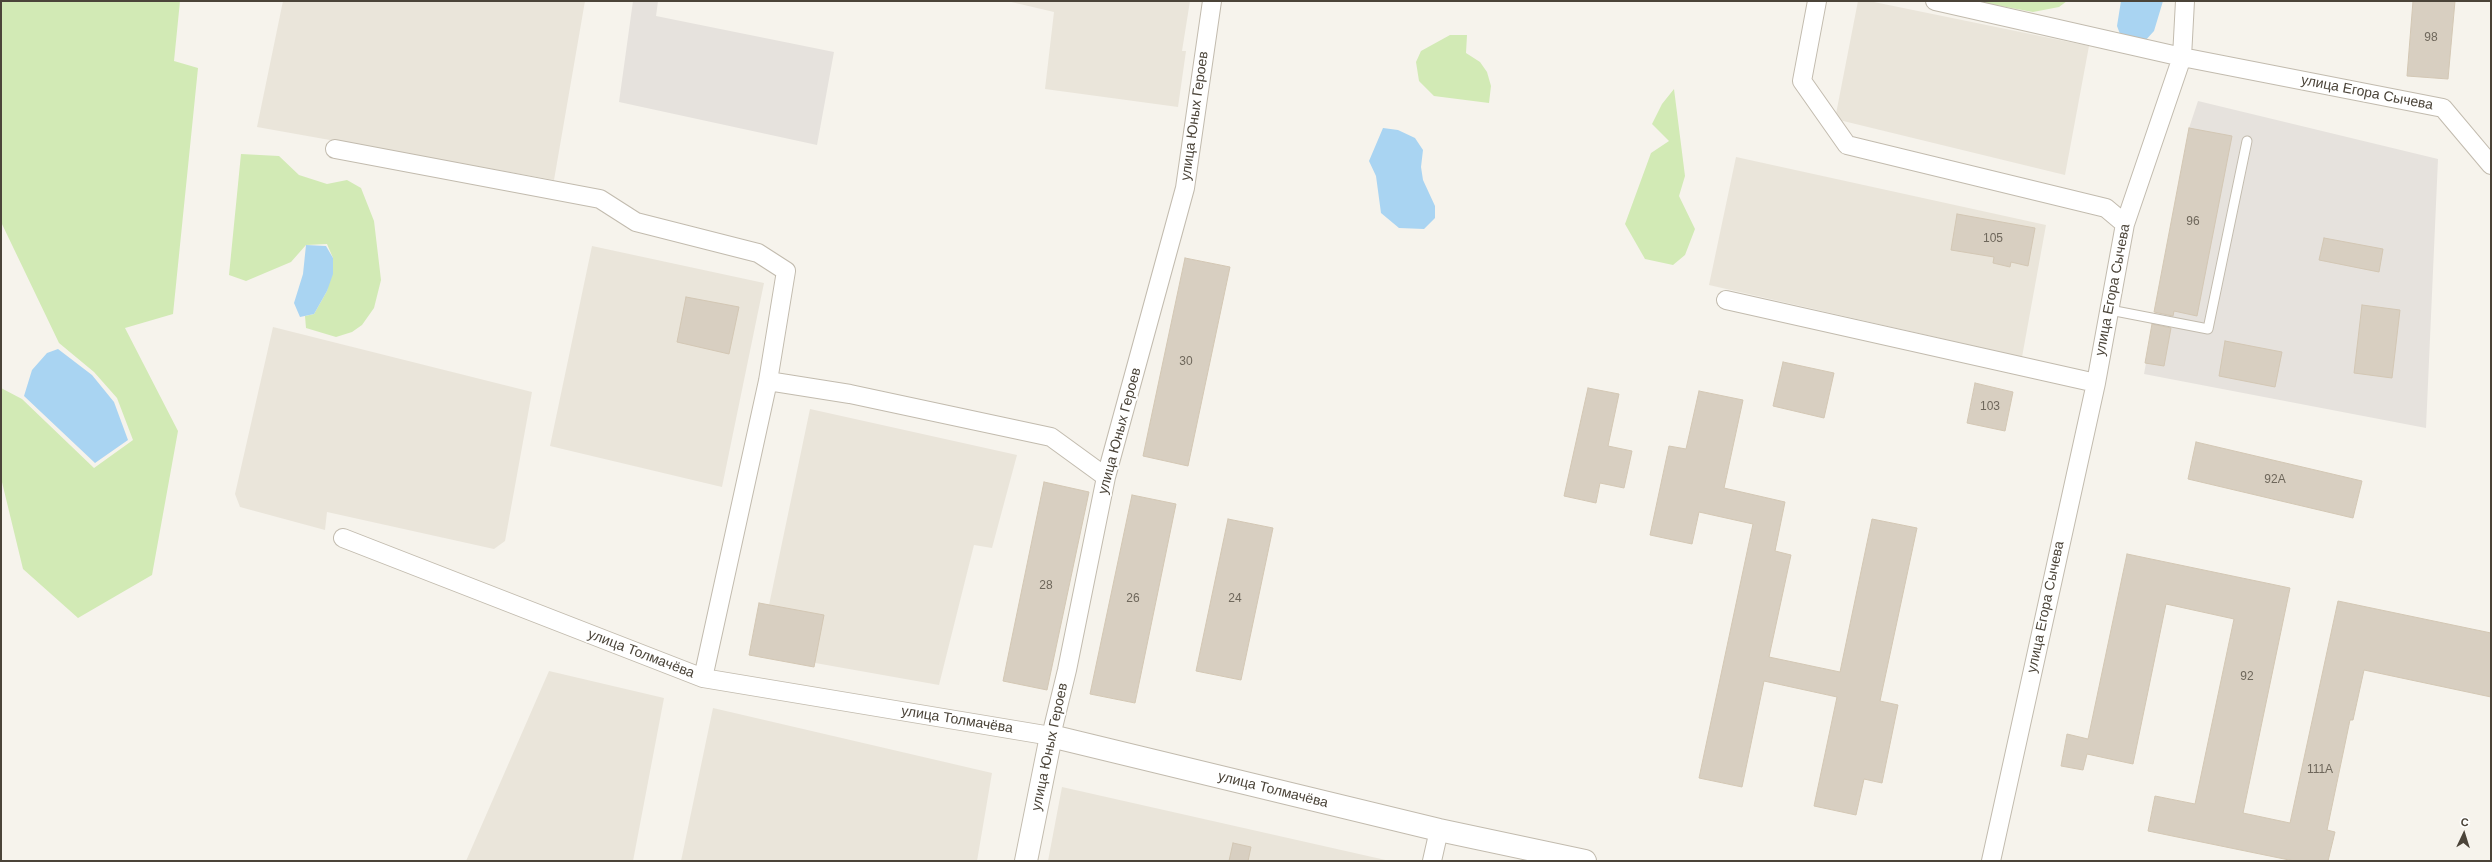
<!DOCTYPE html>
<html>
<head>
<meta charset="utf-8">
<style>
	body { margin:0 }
	#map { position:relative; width:2492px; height:862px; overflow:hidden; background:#f6f3ec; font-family:Helvetica,sans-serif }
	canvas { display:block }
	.frame { position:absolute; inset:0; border:2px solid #4b4439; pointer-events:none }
	.north { position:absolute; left:2444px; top:814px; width:40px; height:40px; -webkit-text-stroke:3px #fff; paint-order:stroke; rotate:4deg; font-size:11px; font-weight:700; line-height:16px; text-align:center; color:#4b4439 }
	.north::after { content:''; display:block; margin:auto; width:14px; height:18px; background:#4b4439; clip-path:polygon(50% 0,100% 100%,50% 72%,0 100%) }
</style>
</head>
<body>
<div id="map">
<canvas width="2492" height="862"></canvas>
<div class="frame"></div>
<div class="north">С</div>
</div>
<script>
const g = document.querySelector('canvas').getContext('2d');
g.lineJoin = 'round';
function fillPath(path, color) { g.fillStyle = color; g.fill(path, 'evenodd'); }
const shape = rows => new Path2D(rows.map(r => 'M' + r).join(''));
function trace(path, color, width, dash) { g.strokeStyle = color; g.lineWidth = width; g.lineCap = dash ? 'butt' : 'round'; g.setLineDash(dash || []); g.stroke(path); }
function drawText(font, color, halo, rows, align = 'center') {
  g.font = font + ' Helvetica,sans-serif'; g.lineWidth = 4; g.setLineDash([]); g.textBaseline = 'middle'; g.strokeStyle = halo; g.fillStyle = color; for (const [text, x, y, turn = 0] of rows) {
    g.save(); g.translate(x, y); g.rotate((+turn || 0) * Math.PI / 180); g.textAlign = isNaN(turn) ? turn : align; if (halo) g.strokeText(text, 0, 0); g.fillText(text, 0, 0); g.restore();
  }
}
const residential = shape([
	[283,1,585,1,554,180,257,127],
	[1007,1,1190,1,1182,51,1186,51,1178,107,1045,89,1054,12],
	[1858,1,1869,1,2089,46,2065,175,1835,119],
	[1736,157,2046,225,2022,357,1709,285],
	[592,246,764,283,722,487,550,446],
	[273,327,532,392,505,541,494,549,327,512,325,530,240,507,235,494],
	[810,409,1017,455,992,548,974,545,939,685,759,653],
	[549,671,664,698,633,861,466,861],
	[713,708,992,773,977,861,681,861],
	[1062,787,1390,861,1048,861]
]);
const industrial = shape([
	[633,1,658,1,656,16,834,52,817,145,619,102],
	[2198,101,2438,159,2426,428,2144,374,2189,128]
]);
const green = shape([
	[1,1,180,1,174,61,198,68,173,314,125,328,178,431,152,575,78,618,23,569,1,478,1,388,22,399,94,468,133,440,117,398,94,372,59,343,1,222],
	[1974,1,2067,1,2059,7,2033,12],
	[1450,35,1467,35,1466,53,1480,62,1487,72,1491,86,1489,103,1434,96,1419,81,1416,62,1421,51],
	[1674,89,1685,176,1679,196,1695,229,1685,255,1673,265,1645,259,1625,224,1651,153,1669,141,1652,124,1662,104],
	[241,154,279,156,299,175,327,184,347,180,361,188,374,221,381,280,374,308,362,325,352,332,336,337,306,328,305,316,314,314,327,291,333,258,327,244,306,245,291,262,246,281,229,275]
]);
const water = shape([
	[2121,1,2163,1,2154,31,2144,42,2120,34,2117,26],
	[1383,128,1398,130,1415,138,1423,150,1421,167,1423,180,1435,206,1435,218,1424,229,1399,228,1381,213,1376,176,1369,161],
	[306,245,326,246,333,258,333,274,327,291,314,314,300,317,294,303,303,274],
	[58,349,92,375,114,402,128,440,95,463,24,396,32,370,47,353]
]);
const building = shape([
	[2413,1,2455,1,2448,79,2407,76,2413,1],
	[2189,128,2232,136,2197,316,2174,311,2173,316,2154,312,2189,128],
	[1957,214,2035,228,2028,266,2011,262,2010,267,1993,263,1994,257,1951,250,1957,214],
	[2324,238,2383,249,2379,272,2319,260,2324,238],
	[1185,258,1230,267,1188,466,1143,456,1185,258],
	[686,297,739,307,729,354,677,342,686,297],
	[2362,305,2400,310,2392,378,2354,373,2362,305],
	[2152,324,2171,328,2164,366,2145,363,2152,324],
	[2225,341,2282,352,2275,387,2219,376,2225,341],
	[1783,362,1834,373,1824,418,1773,406,1783,362],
	[1975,383,2013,392,2005,431,1967,423,1975,383],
	[1588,388,1619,394,1608,446,1632,451,1624,488,1600,483,1596,503,1564,496,1588,388],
	[1699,391,1743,400,1724,488,1785,502,1775,551,1791,555,1769,657,1840,672,1872,519,1917,528,1880,701,1898,705,1882,783,1864,779,1856,815,1814,806,1837,697,1764,681,1742,787,1699,778,1753,524,1699,512,1692,544,1650,535,1669,446,1686,449,1699,391],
	[2196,442,2362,481,2353,518,2188,479,2196,442],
	[1044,482,1089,492,1047,690,1003,681,1044,482],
	[1132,495,1176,504,1135,703,1090,694,1132,495],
	[1228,519,1273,528,1241,680,1196,671,1228,519],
	[2127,554,2290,588,2243,813,2290,823,2338,601,2491,633,2491,697,2364,670,2353,720,2350,720,2327,830,2335,832,2328,861,2294,861,2148,831,2155,796,2195,804,2234,619,2166,604,2133,764,2087,754,2083,770,2061,766,2067,734,2088,739,2127,554],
	[759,603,824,615,814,667,749,655,759,603],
	[1233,843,1251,847,1248,861,1229,861,1233,843]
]);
const service = shape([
	[2110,310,2208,329,2247,141]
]);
const minor = shape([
	[1817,1,1802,81,1847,145,2106,208,2125,224],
	[1935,1,2182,57,2185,1],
	[335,149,600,199,636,222,758,253,786,271,768,381,703,678],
	[1726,300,2096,383],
	[768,381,850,394,1051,437,1106,477],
	[343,538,703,678,1051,736,1067,670,1106,477,1185,188,1212,1],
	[1432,861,1439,830],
	[1991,861,2096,383,2125,224,2182,57,2443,108,2491,165]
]);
const tertiary = shape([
	[1026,861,1051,736,1439,830,1585,861]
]);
const numberNames = [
	["98",2431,38],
	["96",2193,222],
	["105",1993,239],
	["30",1186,362],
	["103",1990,407],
	["92А",2275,480],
	["28",1046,586],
	["26",1133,599],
	["24",1235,599],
	["92",2247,677],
	["111А",2320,770]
];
const streetNames = [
	["улица Егора Сычева",2367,93,11],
	["улица Юных Героев",1195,116,-82],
	["улица Егора Сычева",2113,290,-79],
	["улица Юных Героев",1120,431,-75],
	["улица Егора Сычева",2046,607,-78],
	["улица Толмачёва",641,654,21],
	["улица Толмачёва",957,720,9],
	["улица Юных Героев",1050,747,-78],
	["улица Толмачёва",1273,790,14]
];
fillPath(residential, '#eae5da');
fillPath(industrial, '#e6e2dd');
fillPath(green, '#d2eab5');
fillPath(water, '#a9d4f2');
fillPath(building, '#d8cfc1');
trace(building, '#d3c7b4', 1);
trace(service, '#c2bbae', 11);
trace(minor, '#c2bbae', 20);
trace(tertiary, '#c2bbae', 24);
trace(service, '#fff', 9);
trace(minor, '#fff', 18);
trace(tertiary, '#fff', 22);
drawText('12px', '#6e675b', null, numberNames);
drawText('14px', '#4b4439', '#fff', streetNames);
</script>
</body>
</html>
